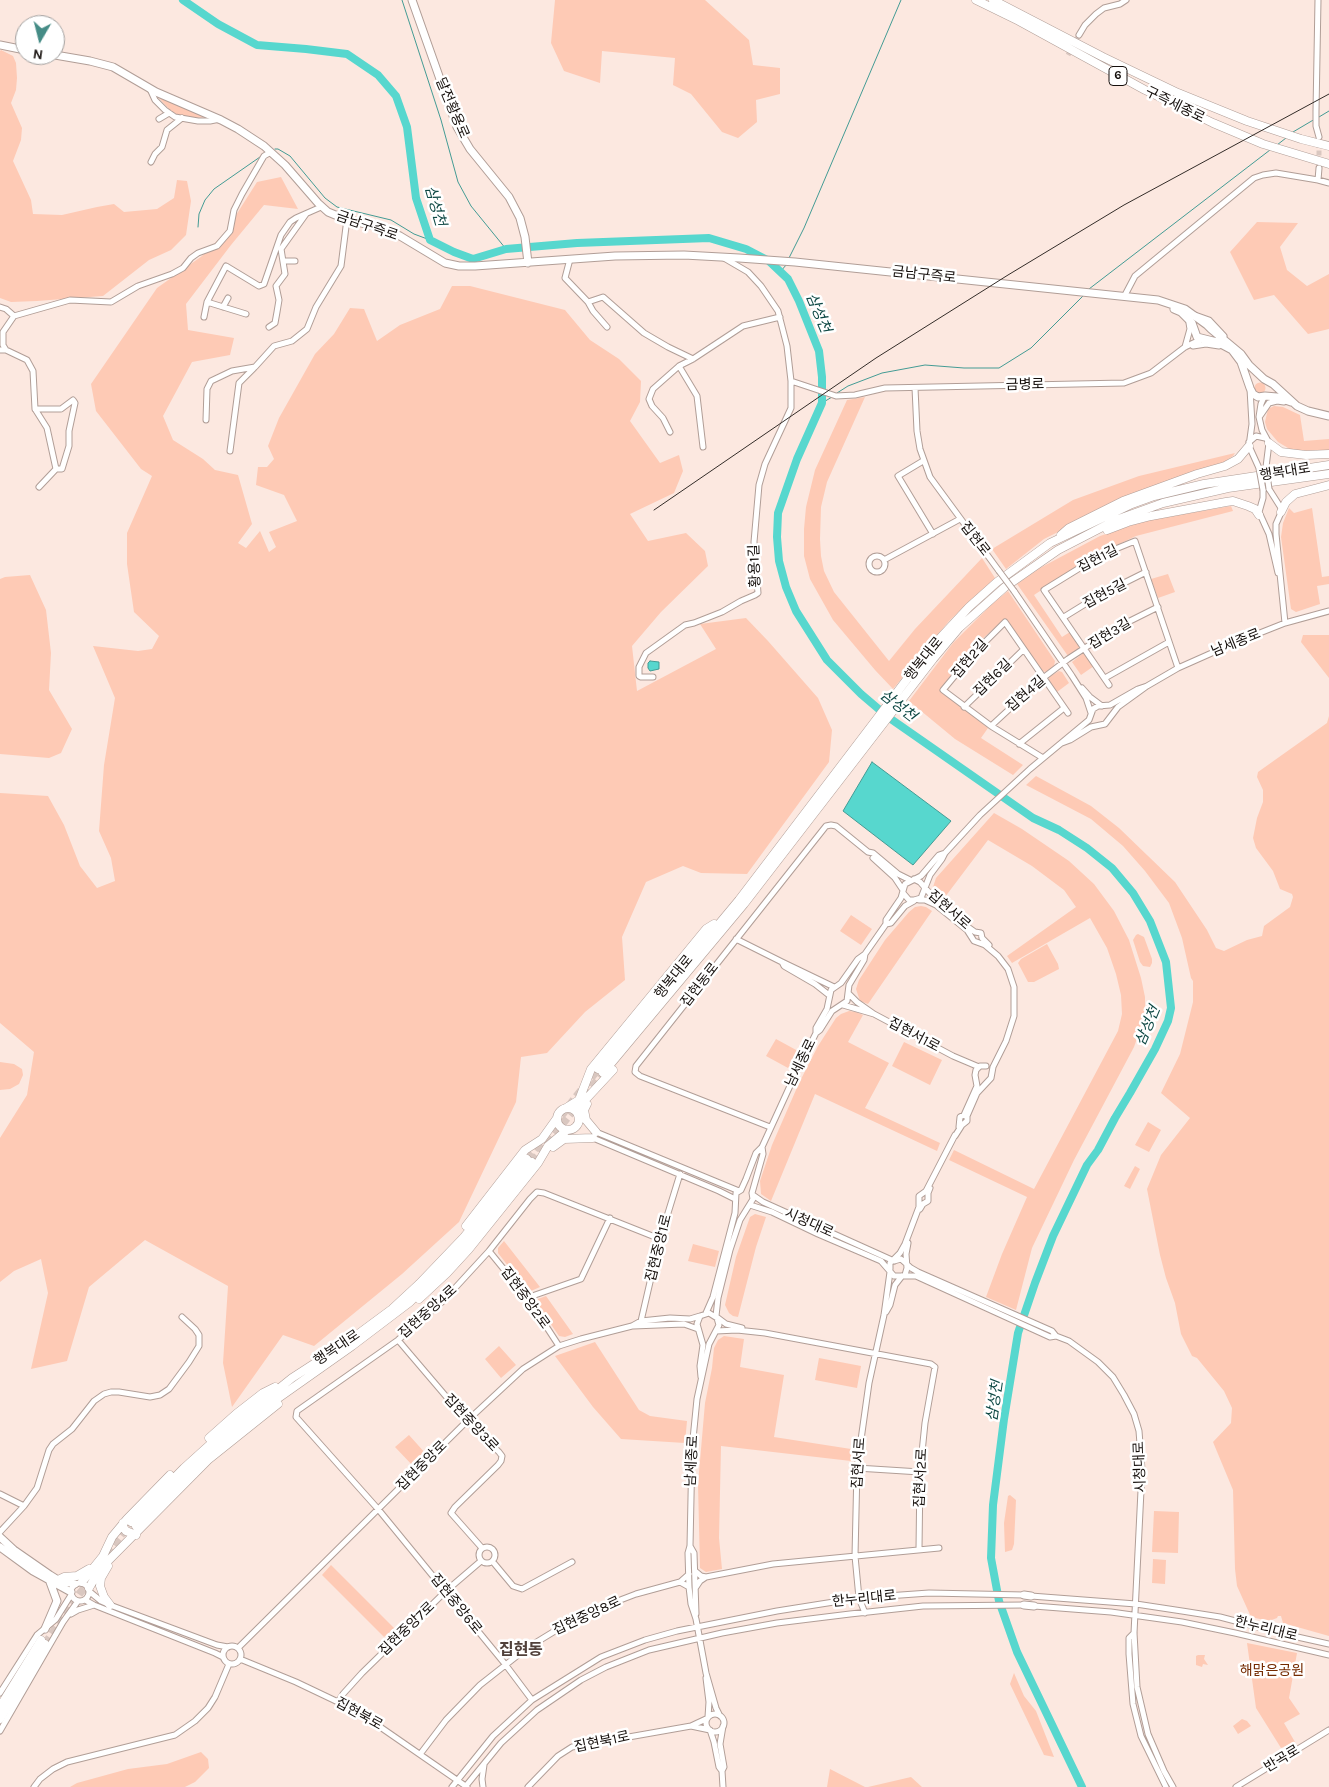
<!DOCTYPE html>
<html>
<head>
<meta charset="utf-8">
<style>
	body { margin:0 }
	#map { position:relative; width:1329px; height:1787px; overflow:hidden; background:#fce8e0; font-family:Karla,sans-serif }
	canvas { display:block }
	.north { position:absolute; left:15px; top:15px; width:50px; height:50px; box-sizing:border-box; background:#fff; border:1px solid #a19f9e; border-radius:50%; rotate:188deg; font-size:14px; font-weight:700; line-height:20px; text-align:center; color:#150f0c }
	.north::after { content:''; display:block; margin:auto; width:18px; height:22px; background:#458c86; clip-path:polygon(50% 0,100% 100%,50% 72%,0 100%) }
</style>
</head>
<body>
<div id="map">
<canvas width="1329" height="1787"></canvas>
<div class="north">N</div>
</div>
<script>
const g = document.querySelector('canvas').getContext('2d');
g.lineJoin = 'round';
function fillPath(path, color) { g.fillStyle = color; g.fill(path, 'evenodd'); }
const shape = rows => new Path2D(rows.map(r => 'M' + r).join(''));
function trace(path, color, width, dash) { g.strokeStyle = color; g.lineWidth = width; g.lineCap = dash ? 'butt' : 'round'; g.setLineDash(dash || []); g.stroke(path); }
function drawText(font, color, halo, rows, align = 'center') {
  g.font = font + ' Karla,"Noto Sans KR",sans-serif'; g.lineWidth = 5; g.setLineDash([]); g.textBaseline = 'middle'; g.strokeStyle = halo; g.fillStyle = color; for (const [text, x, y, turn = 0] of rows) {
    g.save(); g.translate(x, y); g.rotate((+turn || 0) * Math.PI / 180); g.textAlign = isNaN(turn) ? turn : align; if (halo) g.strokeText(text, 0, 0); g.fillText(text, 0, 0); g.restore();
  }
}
const green = shape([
	[555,0,705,0,749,40,753,65,780,68,780,94,756,100,757,122,738,138,722,132,691,94,673,85,675,58,602,51,600,83,564,71,551,43],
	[1,50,13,56,16,63,17,78,16,90,11,103,22,128,21,140,13,161,31,200,33,214,62,215,97,207,114,204,124,212,157,209,174,198,177,180,187,181,191,201,186,235,171,250,149,260,103,296,37,301,11,302,0,298,0,51],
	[158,97,208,117,194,118,178,115,171,111],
	[281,177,298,209,264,205,231,245,186,304,188,330,234,338,230,355,192,362,163,416,173,440,203,459,215,470,238,475,252,524,238,543,246,548,260,531,269,552,276,547,269,532,297,521,284,495,256,485,258,467,267,467,274,459,268,446,279,418,315,354,334,334,350,308,364,309,377,341,400,325,440,309,452,286,470,286,565,310,590,340,619,359,641,381,640,402,630,421,660,463,679,455,683,471,674,493,630,514,648,541,686,533,705,551,708,566,661,612,632,646,637,691,716,649,700,624,746,618,768,641,818,698,832,730,829,762,747,874,701,873,683,866,646,882,622,937,625,980,585,1012,547,1053,521,1057,516,1102,459,1222,402,1274,314,1346,283,1335,232,1407,223,1363,228,1286,145,1240,89,1287,67,1361,31,1369,48,1293,41,1259,14,1271,0,1282,0,1138,27,1095,34,1052,0,1023,0,793,48,796,64,825,80,866,97,888,115,881,111,858,99,831,104,765,115,698,93,646,138,651,152,649,159,636,134,612,127,564,127,533,152,476,141,469,96,411,91,384,157,288,202,256,224,234,257,182],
	[1257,222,1298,223,1280,247,1287,270,1307,286,1329,274,1329,329,1308,334,1274,295,1254,300,1230,252],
	'1254.5 388a5.5 5.5 0 1 1 11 0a5.5 5.5 0 1 1-11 0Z',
	[865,397,827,482,821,507,820,539,821,556,824,571,834,592,889,661,915,629,982,558,995,578,949,621,893,689,875,670,833,620,810,579,804,556,804,529,806,507,815,470,847,400],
	[1274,406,1283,407,1300,415,1304,441,1329,439,1329,450,1293,451,1278,442,1267,429,1265,422,1268,409],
	[1235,453,1233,456,1221,464,1118,502,1044,539,1006,569,992,549,1073,500,1139,476],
	[1231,506,1233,511,1136,536,1090,558,1034,595,1062,637,1070,632,1080,645,1079,649,1068,656,1017,584,1040,568,1100,536,1144,521],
	[1289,508,1294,513,1312,508,1322,577,1329,576,1329,584,1317,586,1320,604,1296,612,1291,609,1281,537,1283,523],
	[1168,574,1175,592,1158,598,1151,579],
	[30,575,46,610,51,653,49,690,72,729,61,753,49,758,0,754,0,579,5,577],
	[1008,591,1055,661,1054,666,1046,672,1042,671,1005,619,981,640,959,665,940,690,988,728,981,738,1023,765,1013,775,955,739,909,701,953,643,992,604],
	[1303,635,1329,635,1329,678,1301,642],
	[1082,654,1086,654,1094,666,1081,675,1072,662],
	[1059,671,1062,672,1069,683,1057,692,1049,681,1049,677],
	[1329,716,1329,1636,1283,1623,1281,1616,1278,1616,1277,1618,1269,1621,1251,1617,1237,1586,1235,1569,1233,1490,1213,1442,1231,1423,1232,1408,1224,1391,1197,1358,1192,1356,1181,1334,1175,1303,1166,1278,1160,1255,1147,1189,1161,1155,1190,1118,1161,1093,1180,1054,1193,1002,1193,981,1191,978,1182,938,1169,903,1145,871,1123,846,1091,819,1026,785,1036,776,1091,806,1119,828,1175,882,1207,930,1216,948,1224,951,1247,940,1262,936,1264,926,1290,907,1293,897,1292,894,1280,889,1273,871,1256,848,1253,838,1257,818,1263,802,1263,790,1257,777,1258,772,1327,723],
	[994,813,1022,829,1069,861,1094,884,1114,911,1129,940,1141,978,1145,997,1145,1016,1134,1047,1074,1160,1032,1248,1016,1310,986,1297,1002,1254,1027,1197,949,1160,954,1150,1034,1189,1118,1031,1122,1014,1121,995,1116,974,1107,948,1090,918,1012,963,1007,956,1076,907,1064,890,1032,866,988,840,942,901,935,896,933,887,936,878],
	[921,906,926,907,932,911,868,1004,860,1001,856,989,859,980,885,940,909,912,915,907],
	[851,915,872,929,861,945,840,931],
	[1138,934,1144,937,1152,959,1152,963,1150,967,1143,966,1140,962,1133,940,1136,935],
	[1047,944,1058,964,1059,969,1034,982,1028,982,1018,963,1021,959],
	[849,1011,856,1012,863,1015,848,1042,889,1063,865,1108,940,1143,937,1151,815,1094,771,1201,761,1194,760,1181,772,1145,799,1083,818,1046,836,1018,841,1014],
	[776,1039,798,1051,788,1068,766,1056],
	[904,1042,942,1060,930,1085,892,1066],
	[0,1062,14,1064,22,1069,23,1075,19,1084,10,1089,0,1090],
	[1148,1122,1161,1130,1149,1152,1135,1145],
	[1135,1166,1140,1169,1130,1189,1124,1186],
	[755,1214,766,1217,756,1247,738,1317,733,1316,729,1313,725,1305,736,1257,750,1217],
	[504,1241,540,1287,531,1291,526,1289,498,1253,498,1248],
	[693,1244,719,1251,715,1267,688,1261],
	[546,1296,573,1334,565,1337,559,1336,537,1304,538,1299],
	[724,1336,744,1339,740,1367,784,1375,774,1437,851,1449,851,1461,721,1446,719,1538,722,1569,706,1572,700,1568,698,1484,705,1403,712,1368,714,1348,718,1340],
	[595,1342,639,1410,650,1416,687,1421,685,1443,621,1439,593,1407,555,1356],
	[499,1346,516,1365,501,1378,485,1359],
	[819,1358,861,1366,857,1388,815,1380],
	[409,1435,426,1454,413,1466,395,1447],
	[1010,1495,1016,1500,1014,1544,1012,1550,1005,1552,1004,1523,1008,1496],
	[1154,1511,1179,1512,1178,1553,1152,1552],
	[1153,1559,1166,1560,1165,1584,1152,1583],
	[331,1565,394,1628,384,1637,322,1575],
	[1247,1643,1297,1653,1289,1698,1300,1714,1284,1723,1295,1742,1281,1748,1256,1708],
	[1198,1655,1205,1655,1204,1659,1208,1665,1203,1664,1202,1667,1196,1665,1196,1656],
	[1014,1673,1024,1696,1036,1711,1054,1757,1044,1755,1010,1684],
	[1242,1719,1247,1721,1251,1726,1238,1734,1233,1726],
	[201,1752,208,1759,209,1768,195,1782,185,1787,70,1787,77,1783,128,1769,167,1764],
	[830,1769,865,1787,827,1787],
	[911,1777,922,1787,868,1787]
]);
const water = shape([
	[650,661,659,662,659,669,650,671,648,668,648,663,650,661],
	[872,762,951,821,913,865,843,811,872,762]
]);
const stream = shape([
	[402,0,441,120,458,182,471,206,506,249],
	[1319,117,1329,111],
	[1293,132,1315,119],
	[1277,145,1286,138],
	[275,149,278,149,290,156,325,198,337,207,391,220,414,234,430,240],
	[198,227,199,214,205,200,214,189,260,157],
	[789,258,804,228,901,0],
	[780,272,787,264],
	[1089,289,1270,150],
	[837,393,848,386,882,373,925,365,964,368,999,368,1031,348,1083,296],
	[822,403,832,397]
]);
const river = shape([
	[183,0,218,24,257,45,306,49,347,54,378,75,396,96,407,127,416,198,430,240,454,252,473,259,506,249,577,243,709,238,746,249,769,261,788,279,799,301,819,351,822,377,822,403,797,459,778,513,777,537,779,561,786,587,796,611,827,660,861,694,888,717,1033,818,1059,830,1087,848,1112,868,1133,893,1150,921,1166,962,1171,1008,1168,1021,1155,1049,1130,1093,1115,1118,1098,1150,1087,1165,1053,1236,1035,1283,1018,1333,1004,1419,993,1505,991,1558,999,1601,1017,1652,1082,1787]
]);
const minorTunnel = shape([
	[1068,55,1079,35],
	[1319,143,1319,162]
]);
const highwayTunnel = shape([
	[554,1125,598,1069],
	[527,1159,542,1140],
	[532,1162,603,1073],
	[106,1554,131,1522],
	[45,1644,80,1593,92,1579]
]);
const minor = shape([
	[1318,0,1316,111,1316,126,1319,137],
	[1079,35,1085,25,1096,14,1104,8,1120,4,1126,0],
	[150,89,155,100,165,110,175,117,198,121,210,121,220,119],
	[159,119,169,113],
	[151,162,155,154,162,147,167,130,182,118],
	[1318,180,1329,183],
	[724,258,748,272,761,286,778,311,787,346,791,381,836,396,855,395,885,388,1124,383,1151,373,1185,347,1202,339],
	[570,259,565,278,588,302,603,297,644,333,668,347,693,359],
	[283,261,295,261],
	[1125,295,1135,276,1254,178,1263,175,1276,173,1318,180,1319,168],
	[207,302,246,314],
	[588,302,593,311,607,327],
	[0,307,6,309,14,316,70,300,111,302,138,286,172,274,183,268,191,258,198,253,217,246,230,231,234,210,242,194,264,156,271,152],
	[223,307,228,298],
	[1195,315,1209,320,1224,336],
	[204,317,207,302,226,266,259,286,264,284,281,235,290,222,296,218,321,207],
	[269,327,275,323,277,312,279,300,276,286,285,274,281,249,306,214],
	[1193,346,1206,344,1219,346],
	[1185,347,1190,329,1189,323],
	[0,350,6,350,3,345,3,332,14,316],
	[6,350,27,360,33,371,35,409,47,428,56,469,39,487],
	[679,366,697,396,703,447],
	[915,388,917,431,920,449,930,477,999,571],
	[1250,389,1252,424,1249,446,1259,468],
	[1264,397,1261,404,1259,417,1262,430,1269,443,1266,467],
	[35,409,61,409,73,400,75,403,69,431,69,446,62,469,56,469],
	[1260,416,1269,403,1277,401,1284,402],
	[206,420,207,389,211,381,232,371,255,367,274,346,292,341,307,329,316,307,341,266,347,219],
	[670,432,663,418,652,406,649,399,653,389,679,366,693,359,743,326,780,317],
	[1249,442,1256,436,1265,438],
	[230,451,239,383,254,368],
	[923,461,898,476,933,534],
	[1269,489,1281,508,1280,515,1276,524,1276,534,1285,623],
	[1263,490,1263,498,1259,512,1269,534,1278,573],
	'869 564a8 8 0 1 1 16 0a8 8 0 1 1-16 0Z',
	[884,560,960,519],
	[1014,591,1072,676,1086,698,1091,713],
	[1064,617,1098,596,1146,572],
	[653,677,641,677,639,676,639,667,646,653,685,625,694,623,722,612,741,601,755,595,758,593,754,542,759,485,765,464,791,408,791,381],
	[1105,678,1169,642],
	[1109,685,1044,590,1078,569,1113,550,1135,541,1178,668],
	[1147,686,1178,668,1232,644,1285,623,1329,611],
	[1082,688,1090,697,1102,706],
	[964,707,1023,650],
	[991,726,1043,678,1068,659,1114,629,1158,607],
	[1019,744,1064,708],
	[1043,758,991,726,943,690,973,654,1005,622,1068,713],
	[873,858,895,878,903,890],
	[914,879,920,882,939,904],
	[903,893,909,900,914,900,921,898,930,875,942,859,945,853,980,815,1030,769,1089,720,1093,709,1098,706,1110,705,1138,689,1147,686,1118,707,1105,724,1091,727,1070,740,1062,743],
	[919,900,925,900,936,905,967,930,974,941,985,945,998,956,1008,969,1014,987,1014,1016,1006,1041,993,1067,991,1078,977,1093,967,1116,967,1121,962,1125,955,1136],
	[886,924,891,923,905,906,914,901],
	[968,927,975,932,981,933,982,938,989,945],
	[736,939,782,962],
	[865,954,886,924,886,920,901,898,905,884,921,876,939,855,945,853],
	[829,995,815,984,784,966,782,962,834,987],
	[843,1005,874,1014,857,1002,849,994],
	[874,1014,953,1056,979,1067],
	[770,1127,640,1076,635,1072,636,1066,826,826,831,825,836,826,868,852,873,853,898,874,910,880],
	[959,1127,960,1117,964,1115,977,1086,975,1075,976,1070,980,1066,986,1066],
	[596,1132,739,1191],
	[593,1138,719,1191,735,1199],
	[753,1195,763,1202,894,1261],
	[750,1205,772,1212,818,1234,881,1261,894,1276,916,1276,1050,1337,1056,1336],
	[920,1209,923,1204,928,1201,928,1193,930,1188],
	[489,1251,529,1300,559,1346],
	[894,1261,901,1259,911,1268,918,1272,1052,1331,1056,1336,1069,1341,1098,1362,1113,1377,1124,1395,1134,1414,1139,1431,1142,1470,1134,1633,1137,1687,1148,1734,1164,1771,1173,1787],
	[890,1269,890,1263,900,1253,905,1244,919,1207,919,1196,926,1191,955,1135],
	[905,1275,907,1268,906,1254,908,1243],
	[529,1300,535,1295,581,1279,610,1218],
	[886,1312,890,1305,895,1285,902,1276],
	[706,1313,713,1297,735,1213,736,1193,741,1190,746,1179,756,1153,762,1147,795,1075,816,1033,816,1028,827,1009,831,990,841,983,858,959,865,954,864,960,849,985,847,1001,832,1011,820,1030,816,1033],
	[716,1316,718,1298,730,1250,740,1220,753,1199,752,1193,763,1154,762,1147],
	[718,1318,726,1324,742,1328],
	[641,1321,660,1239,680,1174],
	[633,1326,684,1324,698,1329],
	[716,1331,737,1330,765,1333,931,1364,935,1367,925,1423,920,1472,919,1549],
	[398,1340,467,1421,499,1452,502,1456,501,1461,498,1465,455,1507,451,1513,482,1548],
	[701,1377,700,1366,703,1345,697,1324,700,1316,709,1313,717,1318,719,1325,709,1344,697,1399,692,1449,690,1546,688,1553,689,1587,691,1604,696,1619,706,1673,716,1708,720,1716],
	[857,1468,920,1472],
	[0,1494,24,1506],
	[0,1532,24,1506,37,1488,49,1450,53,1444,72,1429,94,1401,104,1394,111,1392,119,1392,150,1397,160,1395,169,1389,189,1362,199,1346,199,1335,195,1329,182,1317],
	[690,1546,694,1553,696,1614],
	'479 1555a8 8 0 1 1 16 0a8 8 0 1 1-16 0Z',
	[493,1562,513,1586,522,1589,572,1562],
	[695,1571,701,1576,706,1577,700,1581,696,1587],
	[689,1574,680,1582,689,1587],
	[706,1577,773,1564,939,1548],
	'71 1592a9 9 0 1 1 18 0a9 9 0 1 1-18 0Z',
	[90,1592,101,1601,110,1605,217,1645,228,1647],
	[1031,1596,1136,1604,1182,1611,1220,1617,1293,1636,1329,1644],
	[85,1600,94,1605,215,1653,223,1657],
	[1034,1606,1111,1612,1182,1622,1235,1633,1329,1655],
	[865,1613,859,1598,855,1556,857,1468,869,1383,884,1315,890,1272],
	[71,1614,78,1610,94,1605],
	[1134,1633,1129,1638,1129,1654,1133,1704,1141,1736,1166,1787],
	'223 1655a9 9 0 1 1 18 0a9 9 0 1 1-18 0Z',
	[238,1648,467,1421,523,1369,559,1346,581,1339,632,1326,641,1321,670,1318,690,1319,700,1316],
	[240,1659,296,1682,338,1702,373,1722,467,1787],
	[706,1678,709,1702,708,1717],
	[0,1693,37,1635,56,1619,71,1595],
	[532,1700,505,1664,378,1509,296,1417,297,1411,398,1340,444,1300,489,1251,530,1199,537,1192,544,1193,660,1239],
	[338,1702,343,1694,362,1673,446,1591,481,1561],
	'706 1723a9 9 0 1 1 18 0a9 9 0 1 1-18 0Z',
	[691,1726,710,1730,714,1742,719,1767,722,1771,724,1767,720,1744,723,1726],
	[0,1731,63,1622,78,1601],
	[421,1753,446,1720,480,1685,527,1648,581,1615,636,1594,680,1582],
	[722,1771,723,1787],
	[34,1787,40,1779,53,1769,67,1762,175,1735,195,1721,208,1708,215,1697,229,1664],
	[452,1787,493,1736,532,1700,601,1657,645,1640,677,1631,777,1611,859,1598,929,1593,1024,1595],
	[465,1787,501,1743,537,1710,581,1680,606,1667,649,1650,722,1633,777,1623,850,1614,923,1606,1024,1605],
	[483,1787,482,1779,484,1765],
	[528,1787,558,1756,572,1747,691,1726,706,1719],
	[1236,1787,1329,1730]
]);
const major = shape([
	[412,0,457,127,470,149,509,197,520,218,525,237,528,263],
	[0,45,25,50],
	[55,55,90,61,113,67,156,92,221,120,238,129,264,146,285,165,318,203,328,212,345,219,375,226,400,236,445,263,459,266,475,266,615,256,684,255,739,258,795,262,1158,300,1185,309,1207,325,1211,329,1241,354,1249,365,1264,379,1273,384,1297,406,1308,411,1329,416],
	[1174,309,1181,312,1192,323,1197,337,1217,342,1232,350,1241,362,1250,388],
	[1251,390,1253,394,1258,397,1265,396,1277,397,1291,402],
	[0,1537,14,1550,50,1575,58,1580,75,1584],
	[0,1547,33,1571,71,1592],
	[1024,1595,1031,1596],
	[1024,1605,1034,1606],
	[45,1629,57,1601,50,1582]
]);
const highway = shape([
	[976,0,1019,21,1145,90,1213,123,1263,144,1329,164],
	[993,0,1103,57,1178,93,1247,121,1301,139,1329,146],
	[1269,443,1281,452,1289,453,1306,455,1329,454],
	[1281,512,1286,502,1295,494,1329,485],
	[1107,530,1128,522,1151,516,1226,502,1233,501,1248,506,1255,509,1259,515],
	[1061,535,1069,528,1123,501,1197,474,1225,466,1238,459,1249,446],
	[598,1069,739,900,930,649,969,607,997,582,1050,543,1132,504,1154,496,1204,484,1329,465],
	[603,1073,744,904,933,659,959,628,1005,587,1058,550,1116,520,1163,503,1228,488,1329,474],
	[587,1104,584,1110,586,1120,596,1132],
	[566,1108,579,1100,591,1069,706,929,714,924],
	'557 1119a11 11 0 1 1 22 0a11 11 0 1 1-22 0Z',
	[578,1115,581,1105,587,1098,613,1070],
	[553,1147,564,1139,593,1138],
	[466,1226,525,1150,542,1139,557,1118],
	[419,1299,447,1273,469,1249,538,1163,548,1146,567,1130],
	[209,1438,236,1414,263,1393,275,1387],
	[131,1522,184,1468,215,1440,292,1378,346,1343,392,1309,419,1284,464,1237,527,1159],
	[123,1523,123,1527,126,1531,136,1535],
	[136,1526,189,1471,220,1443,250,1418,352,1346,410,1302,456,1254,532,1162],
	[108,1566,101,1578,100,1586,104,1597,110,1605],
	[58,1580,64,1577,77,1576,89,1569],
	[82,1582,103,1556,112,1537,127,1519,170,1475],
	[89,1588,100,1569,208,1460,278,1404],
	[0,1707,41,1640],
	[0,1719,45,1644]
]);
const rail = shape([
	[654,510,876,358,1008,275,1124,205,1329,94]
]);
const minorBridge = shape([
	[1266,467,1269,489],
	[1259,468,1263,490],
	[999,571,1014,591]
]);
const shields = [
	[1118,76,18]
];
const shieldNames = [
	["6",1118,76]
];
const streetNames = [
	["구즉세종로",1175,105,26],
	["달전황용로",452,108,67],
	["금남구즉로",367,226,19],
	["금남구즉로",924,275,6],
	["금병로",1025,385,-1],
	["행복대로",1285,472,-9],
	["집현로",975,539,52],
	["집현1길",1098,559,-27],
	["황용1길",755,566,-92],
	["집현5길",1105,594,-28],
	["집현3길",1110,634,-31],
	["남세종로",1236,643,-22],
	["행복대로",924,659,-51],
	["집현2길",970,659,-49],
	["집현6길",993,678,-44],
	["집현4길",1026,694,-41],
	["집현서로",949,910,41],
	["행복대로",674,977,-51],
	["집현동로",700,985,-52],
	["집현서1로",914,1035,28],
	["남세종로",801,1063,-64],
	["시청대로",809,1223,24],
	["집현중앙1로",659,1248,-76],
	["집현중앙2로",525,1298,54],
	["집현중앙4로",428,1312,-42],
	["행복대로",337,1348,-34],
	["집현중앙3로",471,1423,47],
	["남세종로",692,1461,-87],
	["집현서로",859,1463,-86],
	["집현중앙로",422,1466,-45],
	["시청대로",1140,1467,-92],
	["집현서2로",921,1478,-87],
	["한누리대로",864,1599,-6],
	["집현중앙6로",456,1604,51],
	["집현중앙8로",587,1616,-25],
	["집현중앙7로",407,1629,-44],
	["한누리대로",1266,1629,14],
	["집현북로",359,1714,29],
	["집현북1로",602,1742,-12],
	["반곡로",1282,1759,-31]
];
const parkNames = [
	["해맑은공원",1272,1671]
];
const waterNames = [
	["삼성천",435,206,74],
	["삼성천",818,313,67],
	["삼성천",898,706,38],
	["삼성천",1148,1026,-67],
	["삼성천",995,1401,-82]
];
const quarterNames = [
	["집현동",521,1650]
];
fillPath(green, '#fecab5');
fillPath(water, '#57d7ce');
trace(water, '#439b94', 1);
trace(stream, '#439b94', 1);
trace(river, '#57d7ce', 8);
trace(minorTunnel, '#d9c7c0', 5, [5, 2.5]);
trace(highwayTunnel, '#d9c7c0', 8, [8, 4]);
trace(minor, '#b19e97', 7);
trace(major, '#b19e97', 9);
trace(highway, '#b19e97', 9);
trace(minor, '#fff', 5);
trace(major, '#fff', 7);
trace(highway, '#fff', 8);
trace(rail, '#332c28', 1);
trace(minorBridge, '#b19e97', 7, []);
trace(minorBridge, '#fff', 5);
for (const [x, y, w] of shields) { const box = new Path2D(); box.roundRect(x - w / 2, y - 9.5, w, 19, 4); g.fillStyle = '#fff'; g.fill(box); trace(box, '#150f0c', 1); }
drawText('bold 12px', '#150f0c', null, shieldNames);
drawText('14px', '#150f0c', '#fff', streetNames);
drawText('14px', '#742a00', '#fff', parkNames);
drawText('italic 15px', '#0e4844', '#fff', waterNames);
drawText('bold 16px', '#51413b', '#fff', quarterNames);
</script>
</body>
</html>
